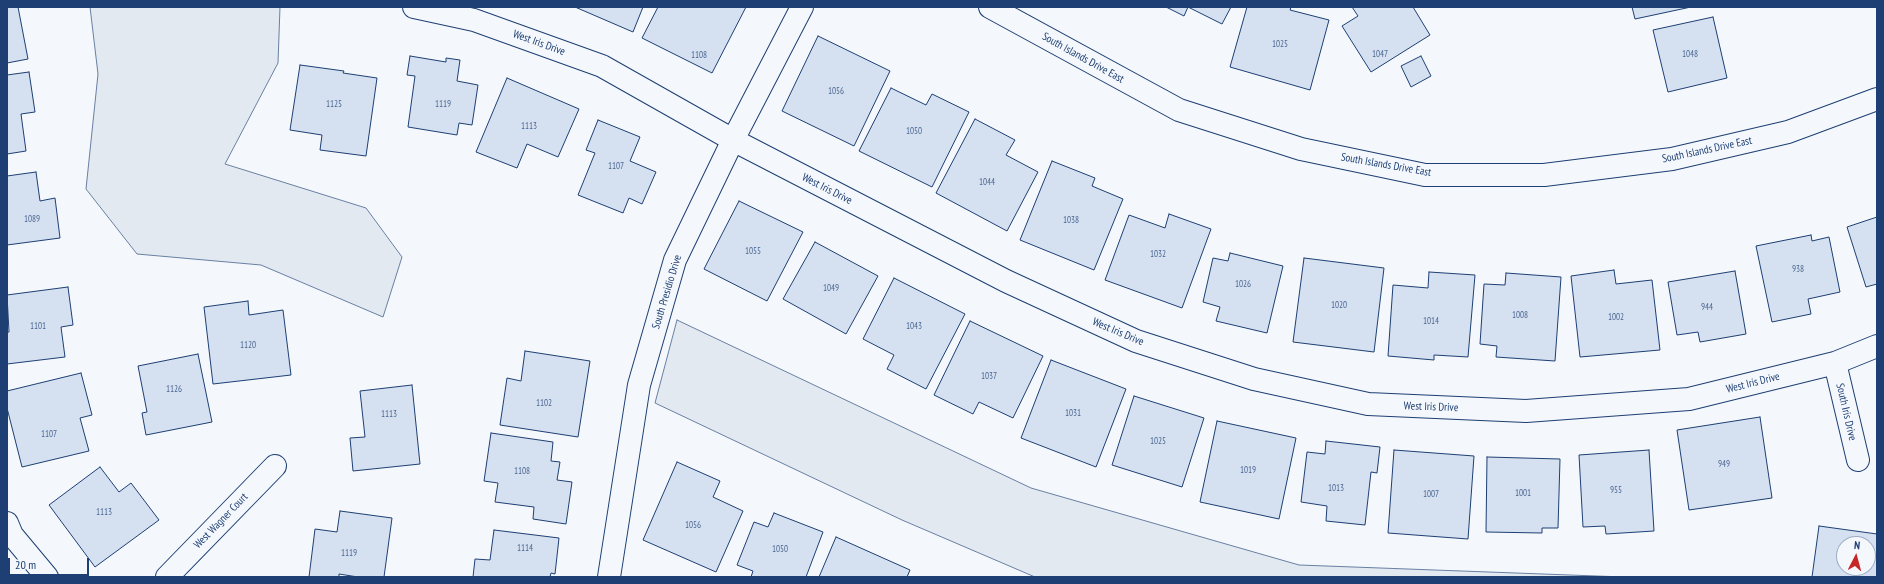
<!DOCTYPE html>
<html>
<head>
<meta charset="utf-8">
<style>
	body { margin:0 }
	#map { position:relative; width:1884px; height:584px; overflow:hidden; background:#f4f7fb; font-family:"PT Sans Narrow",sans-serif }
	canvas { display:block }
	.frame { position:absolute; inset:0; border:8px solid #1d3f73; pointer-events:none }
	.north { position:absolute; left:1836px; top:536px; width:40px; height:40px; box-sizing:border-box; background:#f4f7fb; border:1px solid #9eadc5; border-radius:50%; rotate:6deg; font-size:11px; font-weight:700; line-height:16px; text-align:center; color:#1d3f73 }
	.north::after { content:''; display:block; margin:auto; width:14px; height:18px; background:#c62828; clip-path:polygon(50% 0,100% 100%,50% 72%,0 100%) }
	.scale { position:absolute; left:8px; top:558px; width:81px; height:18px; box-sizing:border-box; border:2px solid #1d3f73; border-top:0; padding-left:5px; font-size:12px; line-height:14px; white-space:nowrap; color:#1d3f73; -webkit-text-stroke:3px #f4f7fb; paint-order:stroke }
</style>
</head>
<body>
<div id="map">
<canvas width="1884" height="584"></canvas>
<div class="frame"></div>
<div class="north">N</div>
<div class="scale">20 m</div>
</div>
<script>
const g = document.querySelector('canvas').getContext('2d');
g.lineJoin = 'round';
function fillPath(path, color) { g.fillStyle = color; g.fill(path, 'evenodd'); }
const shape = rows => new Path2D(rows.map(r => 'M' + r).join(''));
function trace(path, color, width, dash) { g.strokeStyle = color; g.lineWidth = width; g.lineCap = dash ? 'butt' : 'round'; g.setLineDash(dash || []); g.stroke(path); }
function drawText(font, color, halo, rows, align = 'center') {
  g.font = font + ' "PT Sans Narrow",sans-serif'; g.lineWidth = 3; g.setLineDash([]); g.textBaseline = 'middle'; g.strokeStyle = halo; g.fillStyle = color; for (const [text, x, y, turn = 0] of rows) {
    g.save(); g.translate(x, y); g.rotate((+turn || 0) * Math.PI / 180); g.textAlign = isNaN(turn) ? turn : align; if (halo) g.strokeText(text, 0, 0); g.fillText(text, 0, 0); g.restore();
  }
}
const green = shape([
	[90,7,280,7,278,63,225,164,366,208,402,257,383,317,261,265,137,254,86,189,98,74,90,7],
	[677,320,1031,488,1299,565,1624,577,1035,577,902,520,655,403,677,320]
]);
const building = shape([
	[7,7,18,7,28,59,7,63,7,7],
	[575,7,643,7,633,32,575,7],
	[658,7,746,7,712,73,642,38,658,7],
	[1166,7,1231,7,1222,24,1188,7,1184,16,1166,7],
	[1247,7,1291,7,1290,10,1329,20,1310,90,1230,67,1247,7],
	[1352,7,1413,7,1430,35,1371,72,1342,26,1358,16,1352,7],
	[1632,7,1691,7,1635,19,1632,7],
	[1713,17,1727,78,1668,92,1653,30,1713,17],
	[818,36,890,71,854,146,782,111,818,36],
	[410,56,446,62,446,58,460,60,457,81,478,85,472,125,459,123,457,135,408,127,415,76,407,75,410,56],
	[1421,56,1431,76,1411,87,1401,66,1421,56],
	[300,65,344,71,343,73,377,78,366,156,320,150,322,135,290,130,300,65],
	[29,72,35,112,21,114,26,151,7,154,7,75,29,72],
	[507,78,579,109,558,157,527,144,517,168,476,152,507,78],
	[891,88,926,105,932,94,969,112,932,187,859,151,891,88],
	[975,119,1015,140,1006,155,1038,172,1007,231,936,193,975,119],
	[598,120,640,137,630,161,656,172,642,204,629,198,623,213,578,195,595,153,586,150,598,120],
	[1052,161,1095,178,1092,186,1123,199,1094,270,1020,240,1052,161],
	[36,172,40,201,55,198,60,238,7,245,7,176,36,172],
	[739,201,803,232,767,301,704,269,739,201],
	[1169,214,1211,229,1182,308,1105,280,1129,215,1165,228,1169,214],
	[1877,217,1877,284,1866,287,1847,227,1877,217],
	[1811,235,1812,241,1829,237,1840,292,1808,299,1811,314,1772,322,1756,246,1811,235],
	[815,242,878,276,846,334,783,299,815,242],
	[1230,253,1283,266,1267,333,1216,321,1220,307,1203,302,1213,258,1228,261,1230,253],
	[1304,258,1384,268,1374,352,1293,342,1304,258],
	[1614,270,1616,284,1652,280,1660,350,1580,357,1571,276,1614,270],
	[1735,271,1746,334,1700,342,1698,332,1677,335,1668,282,1735,271],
	[1429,272,1475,275,1468,357,1434,355,1434,360,1388,356,1393,285,1428,288,1429,272],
	[1506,273,1561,277,1555,361,1496,357,1497,346,1480,344,1484,284,1505,285,1506,273],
	[894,278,965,314,926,389,887,369,894,355,863,339,894,278],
	[68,287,73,325,61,327,65,357,7,364,7,332,9,332,7,295,68,287],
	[248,301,249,315,283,310,291,375,213,384,204,307,248,301],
	[970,321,1043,356,1013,418,979,402,973,414,934,395,970,321],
	[525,351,590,361,578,437,500,425,507,378,521,381,525,351],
	[198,354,212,422,146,435,142,413,147,412,138,366,198,354],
	[1051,360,1126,389,1096,467,1021,438,1051,360],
	[81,373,92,415,80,418,89,451,22,467,7,408,7,391,81,373],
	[412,385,420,464,353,471,350,438,365,437,360,391,412,385],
	[1134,396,1204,418,1182,487,1112,465,1134,396],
	[1760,417,1772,498,1689,510,1677,430,1760,417],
	[1217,421,1296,438,1279,519,1200,502,1217,421],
	[491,433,553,442,551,461,560,462,557,480,572,482,566,524,533,519,534,507,495,502,498,483,484,481,491,433],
	[1326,441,1380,447,1377,473,1371,472,1365,525,1326,521,1327,506,1301,502,1307,452,1325,454,1326,441],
	[1394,450,1474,456,1468,539,1388,533,1394,450],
	[1649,450,1654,531,1606,534,1605,526,1583,527,1579,455,1649,450],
	[1487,457,1560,459,1558,528,1542,528,1542,533,1486,532,1487,457],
	[677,462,720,481,713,497,743,511,716,572,643,540,677,462],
	[100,467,119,492,131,483,159,520,95,567,49,505,100,467],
	[340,511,392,518,384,577,358,577,339,574,339,577,309,577,315,529,337,532,340,511],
	[774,513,823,532,806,577,751,577,753,571,737,565,754,522,768,527,774,513],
	[1819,526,1877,534,1877,577,1812,577,1819,526],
	[1844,544,1868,544,1868,568,1844,568,1844,544],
	[494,530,559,538,555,574,551,573,550,577,473,577,475,559,490,560,494,530],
	[836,537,910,570,907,577,819,577,836,537]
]);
const minor = shape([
	[414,7,474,20,602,66,733,140,1006,281,1136,341,1254,379,1368,404,1526,411,1689,399,1835,363,1877,346],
	[990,7,1179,110,1301,149,1425,175,1544,175,1672,159,1788,132,1877,99],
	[1835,363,1858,460],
	[7,523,12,535,47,577],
	[167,577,275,466],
	[609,577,639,385,675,260,733,140,802,7]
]);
const numberNames = [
	["1025",1280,44],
	["1047",1380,54],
	["1048",1690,54],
	["1108",699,55],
	["1056",836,91],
	["1125",334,104],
	["1119",443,104],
	["1113",529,126],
	["1050",914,131],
	["1107",616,166],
	["1044",987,182],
	["1089",32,219],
	["1038",1071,220],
	["1055",753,251],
	["1032",1158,254],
	["938",1798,269],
	["1026",1243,284],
	["1049",831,288],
	["1020",1339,305],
	["944",1707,307],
	["1008",1520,315],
	["1002",1616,317],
	["1014",1431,321],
	["1101",38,326],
	["1043",914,326],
	["1120",248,345],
	["1037",989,376],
	["1126",174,389],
	["1102",544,403],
	["1031",1073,413],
	["1113",389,414],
	["1107",49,434],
	["1025",1158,441],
	["949",1724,464],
	["1019",1248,470],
	["1108",522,471],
	["1013",1336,488],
	["955",1616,490],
	["1001",1523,493],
	["1007",1431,494],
	["1113",104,512],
	["1056",693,525],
	["1114",525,548],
	["1050",780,549],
	["1119",349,553]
];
const streetNames = [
	["West Iris Drive",539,43,20],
	["South Islands Drive East",1083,58,29],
	["South Islands Drive East",1707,150,-12],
	["South Islands Drive East",1386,165,10],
	["West Iris Drive",827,189,27],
	["South Presidio Drive",667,292,-73],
	["West Iris Drive",1118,332,23],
	["West Iris Drive",1753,383,-14],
	["West Iris Drive",1431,407,2],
	["South Iris Drive",1846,412,77],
	["West Wagner Court",221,521,-46]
];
fillPath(green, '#e3e9f0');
trace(green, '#687fa3', 1);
fillPath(building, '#d5e0f0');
trace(building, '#1d3f73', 1);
trace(minor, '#1d3f73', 24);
trace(minor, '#f4f7fb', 22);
drawText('9px', '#4b6792', null, numberNames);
drawText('11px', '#1d3f73', '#f4f7fb', streetNames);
</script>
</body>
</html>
